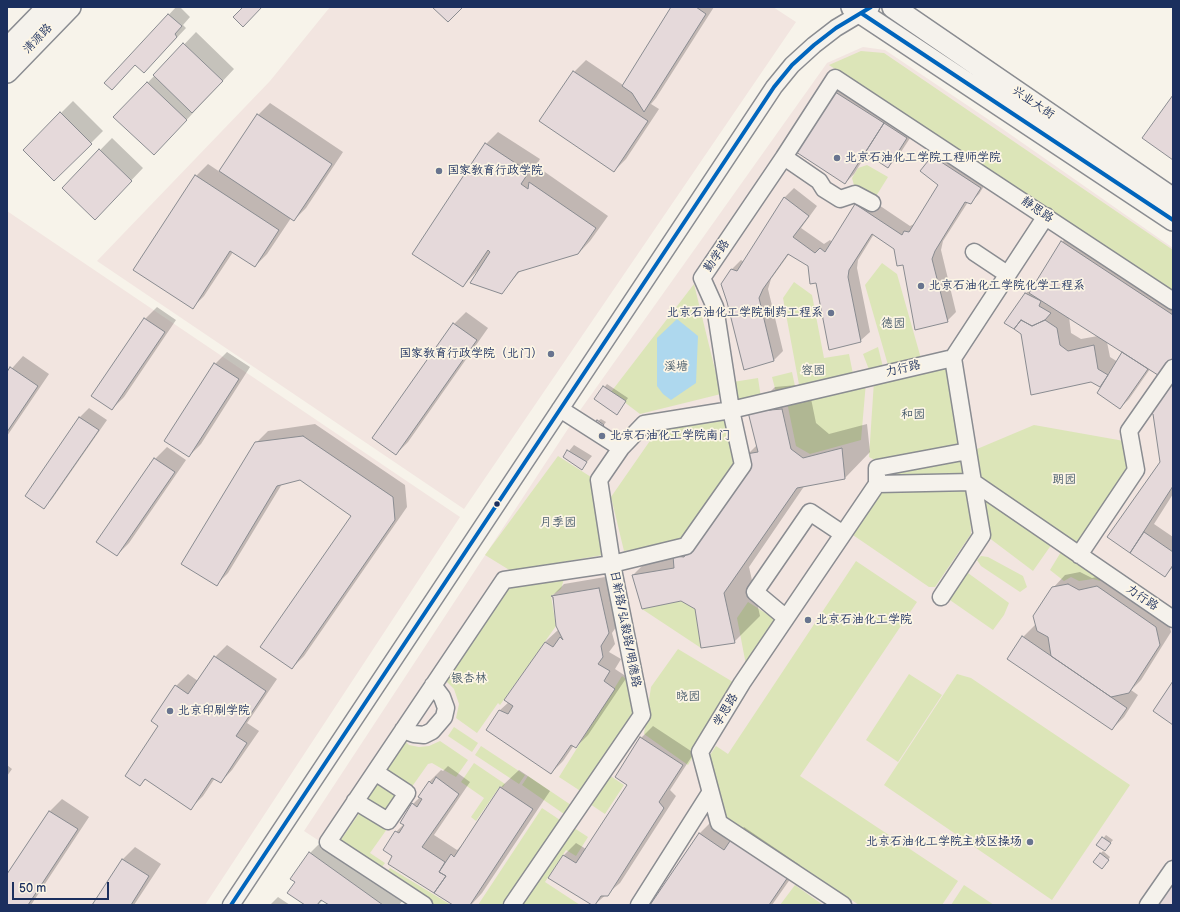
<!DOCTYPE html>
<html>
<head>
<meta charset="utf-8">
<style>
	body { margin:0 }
	#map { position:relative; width:1180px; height:912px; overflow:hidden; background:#f7f3ea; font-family:"Balsamiq Sans",sans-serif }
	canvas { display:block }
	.frame { position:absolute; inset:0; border:8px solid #1b2f5e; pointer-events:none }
	.scale { position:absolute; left:12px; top:882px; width:97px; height:18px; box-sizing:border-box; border:2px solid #1b2f5e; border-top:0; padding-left:5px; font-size:12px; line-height:14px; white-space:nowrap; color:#1b2f5e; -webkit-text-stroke:3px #fcf5e5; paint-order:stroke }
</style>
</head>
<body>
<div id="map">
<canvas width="1180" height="912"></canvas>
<div class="frame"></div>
<div class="scale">50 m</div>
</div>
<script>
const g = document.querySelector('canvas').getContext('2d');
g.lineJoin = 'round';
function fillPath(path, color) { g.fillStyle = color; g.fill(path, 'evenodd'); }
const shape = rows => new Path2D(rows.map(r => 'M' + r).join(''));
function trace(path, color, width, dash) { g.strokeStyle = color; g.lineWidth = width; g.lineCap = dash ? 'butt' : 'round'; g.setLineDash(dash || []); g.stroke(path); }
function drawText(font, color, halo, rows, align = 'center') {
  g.font = font + ' "Balsamiq Sans","LXGW WenKai TC",sans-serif'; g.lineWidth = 3.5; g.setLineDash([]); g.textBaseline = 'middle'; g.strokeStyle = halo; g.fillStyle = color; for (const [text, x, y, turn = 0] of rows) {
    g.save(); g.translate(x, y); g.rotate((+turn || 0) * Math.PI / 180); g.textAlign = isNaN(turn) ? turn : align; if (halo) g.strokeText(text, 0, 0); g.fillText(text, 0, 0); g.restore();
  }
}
const built = shape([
	[330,7,773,7,796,22,464,509,97,261,270,81],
	[863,47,885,50,1004,130,1173,248,1173,905,417,905,304,831,581,409,827,63],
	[7,211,460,517,205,905,7,905]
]);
const green = shape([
	[861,51,884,53,1173,250,1173,294,829,65],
	[867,165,888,177,873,201,855,189,852,178,858,168],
	[882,263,897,274,922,362,890,372,865,285],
	[794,282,812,295,824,358,849,354,854,379,800,390,783,298],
	[694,284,721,394,640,414,611,392],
	[878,347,884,371,871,375,863,354],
	[947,366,963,446,881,463,869,457,874,381],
	[792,372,796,391,777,396,772,377],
	[758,378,761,398,737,402,733,382],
	[866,382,861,440,810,454,796,446,787,402],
	[727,419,734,469,681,544,624,551,611,497,663,422],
	[1034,425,1124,441,1130,468,1077,547,979,480,977,449],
	[968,451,973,482,877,484,877,468],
	[558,456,591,477,603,555,511,571,485,555],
	[970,487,971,534,935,587,929,587,850,533,880,490],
	[986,498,1054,541,1033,571,984,534,980,503],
	[1064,547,1104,574,1100,581,1093,579,1079,581,1071,577,1064,581,1050,570],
	[981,556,988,557,1023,576,1027,587,1020,592,981,566,977,560],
	[856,561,917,602,800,776,958,881,942,905,859,905,760,839,757,843,726,822,710,755,716,746,728,754],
	[968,573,1009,603,1004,615,993,630,947,598,948,593],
	[564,579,561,589,551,596,556,626,500,705,498,703,477,733,456,718,459,704,454,689,446,681,509,588],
	[681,601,695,609,701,648,642,609],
	[748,602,778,621,747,670,737,618],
	[678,649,738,685,688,765,644,734,651,687],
	[909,674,942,695,898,762,866,740],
	[957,674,971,678,1130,785,1052,900,884,785],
	[622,676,631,683,638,714,582,792,559,777],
	[454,727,478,743,472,752,448,736],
	[405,741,409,745,419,747,429,746,440,741,468,760,456,777,432,763,428,764,411,788,385,770],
	[481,746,525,775,519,784,475,755],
	[474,763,505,784,503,787,500,786,476,821,471,817,484,798,461,782],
	[606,773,624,785,605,814,587,802],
	[528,776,571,805,570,811,564,814,522,785],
	[378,783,396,795,385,811,367,799],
	[542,808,563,822,508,905,478,905],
	[360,812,387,829,370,853,385,863,378,872,338,844],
	[571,826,588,837,576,856,566,850,545,882,580,905,519,905],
	[390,868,451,905,430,905,384,876],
	[795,885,823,905,780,905],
	[964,885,994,905,951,905]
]);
const water = shape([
	[677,319,698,336,696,383,671,400,663,394,657,386,657,338]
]);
const shadow = shape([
	[176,7,180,7,190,17,183,25,186,28,153,63,136,64,106,83],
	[673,7,714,7,656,98,651,104,659,109,626,159,614,171,574,72,586,60,623,85],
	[196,32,234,69,166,142,115,117],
	[842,81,916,129,897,158,888,167,867,153,854,174,845,183,794,150],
	[73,101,103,131,54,180,24,150],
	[270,103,343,152,306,208,294,220,291,218,267,254,255,266,233,252,204,296,192,308,196,176,208,164,220,172,258,115],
	[498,132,540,159,532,172,537,175,542,170,608,216,590,241,578,254,522,269,501,293,477,271,463,286,486,144],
	[112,138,143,168,107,206,63,188],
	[941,147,989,178,979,194,970,203,968,202,943,241,941,250,956,312,947,321,903,263,895,248,874,234,858,260,857,268,870,332,860,341,817,282,809,265,789,254,771,279,768,289,783,351,774,360,728,302,722,284,732,269,741,260,744,262,785,197,794,188,817,206,801,228,824,244,830,240,832,242,855,204,864,195,910,226,916,223,940,185,932,156],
	[1074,230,1173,295,1173,364,1150,369,1129,399,1120,408,1105,381,1100,386,1006,323,1026,293,1036,285,1062,242],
	[1069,317,1098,336,1081,339,1071,333],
	[1107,342,1124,352,1118,362,1110,357],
	[157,307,176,320,124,397,112,409,145,319],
	[466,312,488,328,408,442,396,454,454,324],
	[227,352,250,367,201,444,189,456,215,364],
	[23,356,49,374,7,436,7,374],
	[1173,374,1173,494,1154,524,1173,537,1173,567,1165,576,1130,552,1161,462],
	[607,384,628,398,619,411,595,399],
	[808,384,816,423,829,434,867,424,870,452,845,478,805,485,749,567,760,616,734,642,696,608,633,575,658,550,685,545,748,454,757,445,749,413,775,387],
	[89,408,107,420,52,499,43,508,26,496,80,417],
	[601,419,606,422,603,426,598,421],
	[315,424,405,485,407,507,304,656,292,668,352,516,300,479,282,484,228,573,216,585,256,443,268,431],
	[574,445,592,456,582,468,564,457],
	[167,447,186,460,129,543,117,555,155,459],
	[1080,572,1092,578,1110,574,1167,615,1171,632,1141,680,1131,690,1138,695,1124,717,1112,729,1023,637,1035,625,1037,626,1053,588,1065,575],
	[611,576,621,620,612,633,615,644,609,652,621,659,615,669,627,677,588,735,576,747,574,745,563,761,551,773,499,711,509,702,505,700,545,642,558,630,560,632,552,596,564,584],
	[227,645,277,679,247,723,259,731,232,770,221,782,215,778,203,796,191,808,146,779,140,785,159,726,176,686,188,674,198,681,215,657],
	[653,726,694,753,670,790,676,796,620,883,594,905,550,877,564,855,576,843,586,849,628,784,616,777,641,738],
	[7,765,12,769,7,776],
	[448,766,470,782,434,835,457,850,467,840,501,787,519,770,550,791,482,893,471,905,455,905,393,855,396,832,404,824,413,804,420,797,429,782,441,770,443,771],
	[62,799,89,817,31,905,7,905,7,876,50,811],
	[712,821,735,837,744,827,800,865,772,905,651,905,700,833],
	[1106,835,1113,840,1107,847,1103,851,1110,857,1105,865,1100,854,1104,850,1098,845],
	[322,841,404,899,399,905,331,905,323,900,318,905,307,905,296,882,310,853],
	[135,847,161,864,134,905,94,905,123,859],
	[278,897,290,905,270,905]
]);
const building = shape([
	[243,7,262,7,243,27,233,17,243,7],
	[432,7,463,7,448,22,432,7],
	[671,7,696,7,706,14,644,112,632,93,622,86,671,7],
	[168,14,182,26,175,34,177,37,144,73,135,65,112,90,104,83,168,14],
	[183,43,223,81,192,113,153,75,183,43],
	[573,71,648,121,614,172,539,121,573,71],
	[147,82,187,120,154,155,113,117,147,82],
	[832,90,884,123,845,184,793,150,832,90],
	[1173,95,1173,160,1142,138,1173,95],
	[60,112,92,144,54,181,23,150,60,112],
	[257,114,332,164,294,221,219,171,257,114],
	[884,123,907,138,888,168,865,153,884,123],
	[485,143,529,172,521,184,528,189,529,182,596,228,578,254,518,272,502,294,470,283,490,252,488,250,463,287,412,254,485,143],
	[99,149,132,181,95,220,62,188,99,149],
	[932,156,981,188,971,204,965,202,935,251,932,259,948,322,915,330,903,265,897,266,894,249,872,234,849,270,848,277,861,342,829,350,816,283,810,284,808,266,788,254,763,289,759,298,774,361,744,370,727,302,721,284,731,269,737,271,784,197,809,216,793,237,815,253,820,248,825,252,855,204,902,235,904,231,909,232,938,185,920,171,932,156],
	[195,175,279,230,255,267,230,251,193,309,133,270,195,175],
	[1061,241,1173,315,1173,359,1161,377,1029,293,1061,241],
	[1025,293,1041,301,1039,306,1051,313,1045,320,1032,326,1021,320,1014,329,1004,323,1025,293],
	[144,318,165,332,112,410,91,396,144,318],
	[1021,320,1032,326,1045,320,1057,328,1060,345,1068,351,1094,345,1098,369,1108,375,1100,387,1091,382,1031,395,1021,334,1014,329,1021,320],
	[453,323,477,340,396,455,372,438,453,323],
	[1122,352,1148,369,1120,409,1097,393,1122,352],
	[214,363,239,379,189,457,164,441,214,363],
	[10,367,38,386,7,432,7,372,10,367],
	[1173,372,1173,486,1130,553,1107,537,1160,462,1153,414,1148,411,1173,372],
	[603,386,626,401,617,415,594,399,603,386],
	[782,409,791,449,803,458,842,448,845,479,797,488,724,593,735,643,701,648,695,609,681,601,642,609,632,575,674,568,673,556,684,557,749,465,746,454,758,452,748,412,782,409],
	[79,417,99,430,44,509,25,496,79,417],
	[597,420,604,425,600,430,593,426,597,420],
	[303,436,393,497,395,520,292,669,260,647,351,516,300,480,277,486,217,586,181,564,255,442,303,436],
	[567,450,587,462,582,470,563,457,567,450],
	[154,458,175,472,117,556,96,542,154,458],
	[1144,532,1173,552,1173,565,1165,577,1130,553,1144,532],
	[1068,584,1079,590,1097,586,1156,627,1160,645,1129,693,1111,697,1051,656,1048,637,1037,631,1033,616,1052,587,1068,584],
	[599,588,609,633,601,646,603,657,598,664,610,671,604,681,615,689,576,748,571,745,551,774,486,730,499,710,508,714,513,706,504,700,545,642,553,647,560,637,563,640,556,626,553,597,551,596,599,588],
	[1022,636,1127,708,1112,730,1007,659,1022,636],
	[214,656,266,691,236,736,247,743,221,783,212,778,191,810,145,779,140,786,125,776,158,726,151,721,175,685,188,694,214,656],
	[1173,681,1173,725,1153,711,1173,681],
	[640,737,683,765,659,802,664,808,608,896,601,896,595,905,592,905,548,878,563,855,576,863,627,785,615,777,640,737],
	[436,777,459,794,422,847,445,862,439,872,446,876,434,893,388,864,392,856,383,850,395,831,399,833,404,825,400,823,412,803,417,807,422,799,418,797,429,781,432,784,436,777],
	[500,787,533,809,470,905,453,905,434,893,446,876,439,872,451,854,454,857,500,787],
	[49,811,78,829,28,905,7,905,7,874,49,811],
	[699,833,724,850,732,838,788,877,769,905,650,905,699,833],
	[1102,837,1111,843,1105,851,1096,845,1102,837],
	[309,852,383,905,329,905,321,900,317,905,305,905,287,893,295,882,290,879,309,852],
	[1100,853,1109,860,1102,869,1093,862,1100,853],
	[122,859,149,876,131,905,92,905,122,859],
	[1173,869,1173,905,1149,905,1173,869]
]);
const minor = shape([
	[784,157,835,78,1173,301],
	[872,203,855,194,840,199,824,189,819,181,784,157,702,278,715,307,731,410,953,358,973,482,877,484],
	[974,252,1007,274],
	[953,358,1046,216],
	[560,409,621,448],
	[731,410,743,465,686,546,612,564,599,480,621,448,644,424,731,410],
	[877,484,877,468,968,451],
	[1079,555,1136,470,1129,431,1173,368],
	[941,597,982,535,973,482,1173,619],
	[786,618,755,592,810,512,843,534],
	[403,730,414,734,424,735,432,731,444,717,446,708,442,697,433,685],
	[355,801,388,821,407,793,375,772],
	[231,905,774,87,792,65,814,45,836,28,871,7],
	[424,905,328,842,504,580,612,564,642,715,512,905],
	[639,905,710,793],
	[843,905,719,823,700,752,742,683,877,484],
	[1148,905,1173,869]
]);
const major = shape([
	[852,7,1173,220],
	[893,7,1173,199],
	[7,49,48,7],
	[7,72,70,7]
]);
const bus1 = shape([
	[861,13,1173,220],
	[231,905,774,87,792,65,814,45,836,28,871,7]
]);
const markers = [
	[837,158,4,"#68748f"],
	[439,171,4,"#68748f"],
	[921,286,4,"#68748f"],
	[831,313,4,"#68748f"],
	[551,354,4,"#68748f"],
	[602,436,4,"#68748f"],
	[497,504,3.5,"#1b2f5e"],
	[808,620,4,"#68748f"],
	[170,711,4,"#68748f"],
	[1030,842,4,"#68748f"]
];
const streetNames = [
	["清源路",38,39,-46],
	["兴业大街",1033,103,34],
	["静思路",1037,210,34],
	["勤学路",717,256,-56],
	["力行路",903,369,-13],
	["力行路",1142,598,34],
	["日新路/弘毅路/明德路",625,629,79],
	["学思路",726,710,-59]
];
const poiNames = [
	["北京石油化工学院工程师学院",845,158],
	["国家教育行政学院",447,171],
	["北京石油化工学院化学工程系",929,286],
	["北京石油化工学院制药工程系",823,313,"right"],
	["国家教育行政学院（北门）",543,354,"right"],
	["北京石油化工学院南门",610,436],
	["北京石油化工学院",816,620],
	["北京印刷学院",178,711],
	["北京石油化工学院主校区操场",1022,842,"right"]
];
const parkNames = [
	["德园",893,324],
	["溪塘",676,367],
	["容园",813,371],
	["和园",913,415],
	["朗园",1064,480],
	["月季园",558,523],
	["银杏林",469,679],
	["晓园",688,697]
];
fillPath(built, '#f2e5e0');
fillPath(green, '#dce5b8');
fillPath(water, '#aed8ee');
fillPath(shadow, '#0003');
fillPath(building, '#e5d9da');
trace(building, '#8a8c91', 1);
trace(minor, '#8a8c91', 19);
trace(major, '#8a8c91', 24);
trace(minor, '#f5f2ec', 16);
trace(major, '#f5f2ec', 21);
trace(bus1, '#0065bd', 4);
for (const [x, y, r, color] of markers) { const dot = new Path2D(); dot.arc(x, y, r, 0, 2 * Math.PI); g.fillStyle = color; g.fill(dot); trace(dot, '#fcf5e5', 1.5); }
drawText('12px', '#1b2f5e', '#fcf5e5', streetNames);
drawText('12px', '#1b2f5e', '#fcf5e5', poiNames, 'left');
drawText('12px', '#465a6a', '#fcf5e5', parkNames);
</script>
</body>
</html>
